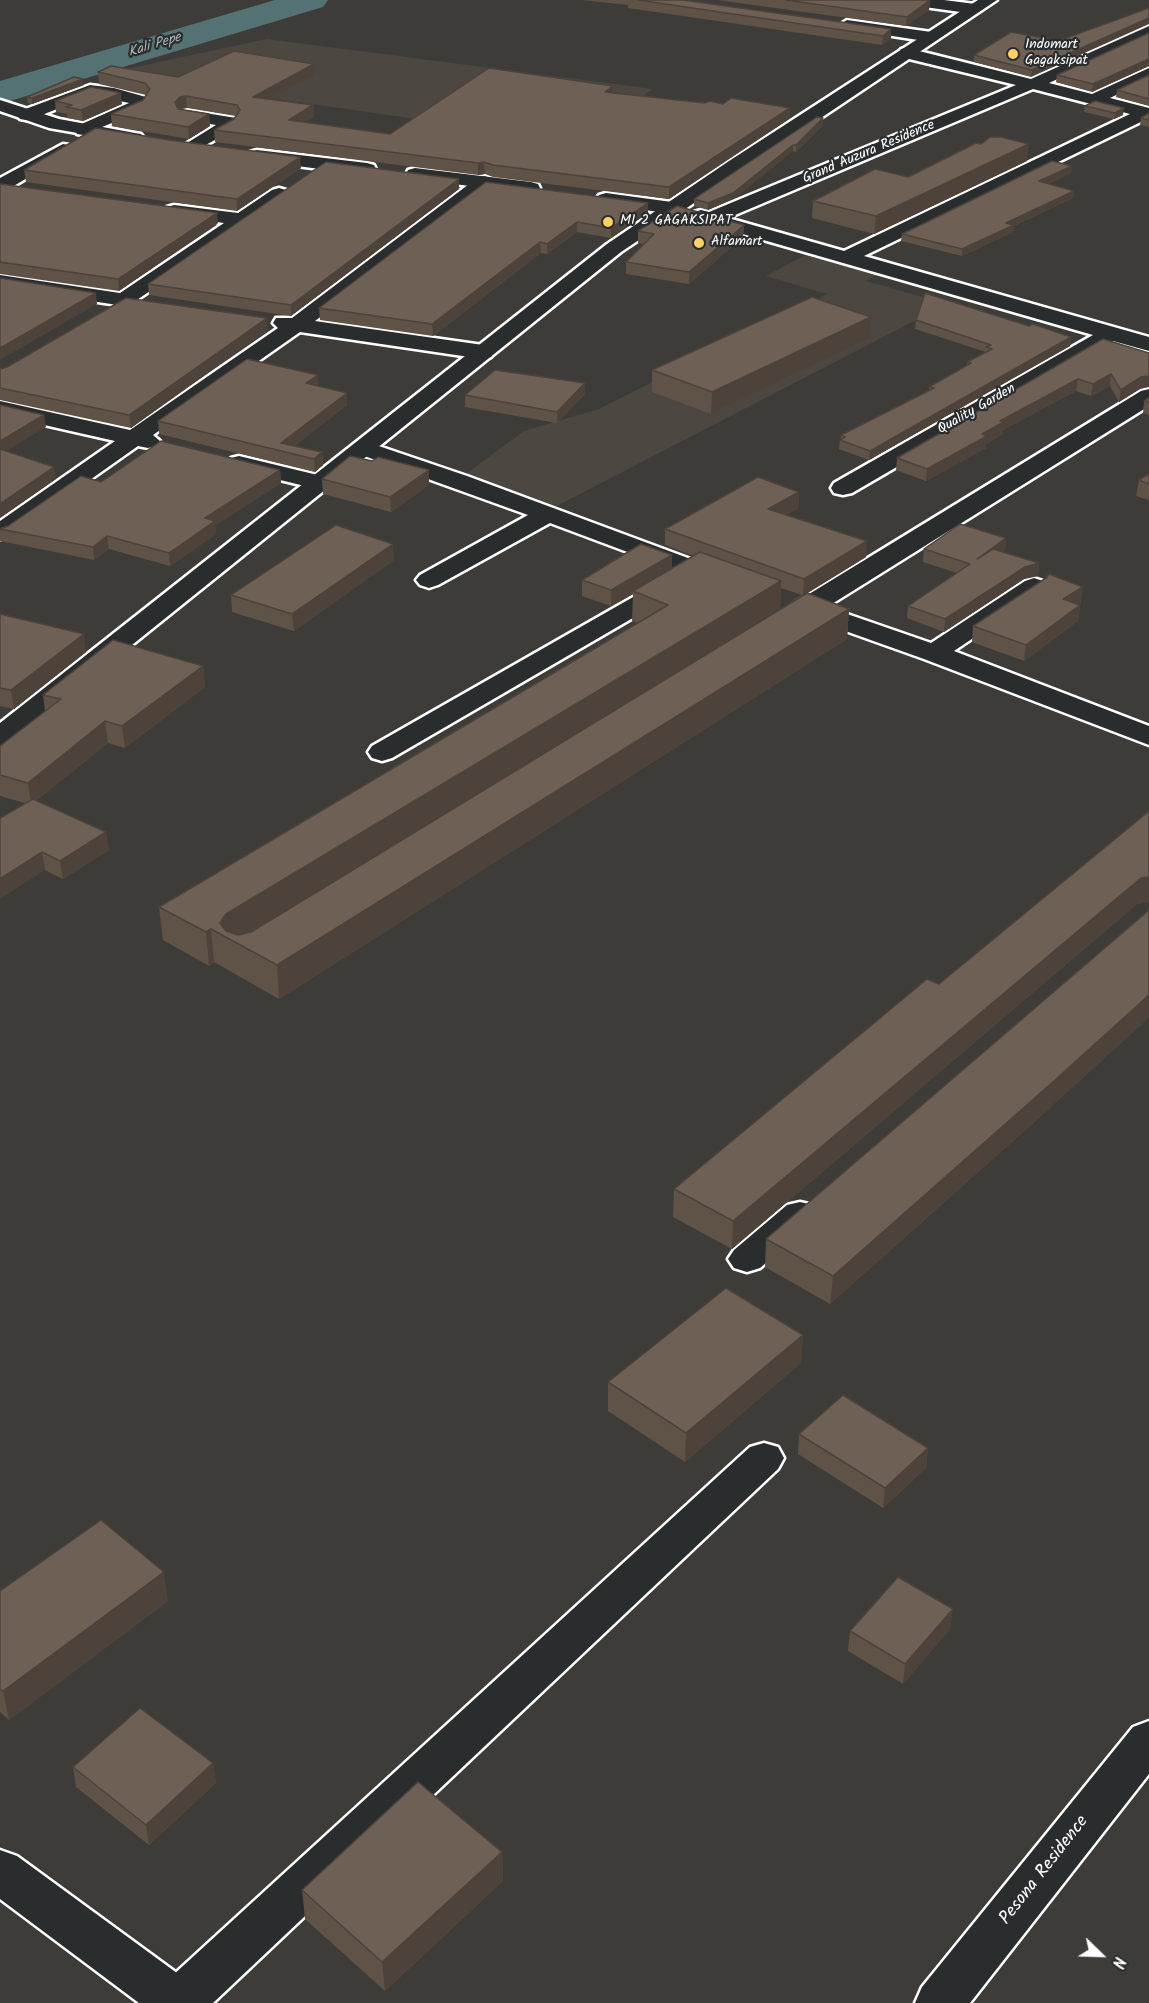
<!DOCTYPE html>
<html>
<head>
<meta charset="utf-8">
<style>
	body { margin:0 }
	#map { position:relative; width:1149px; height:2003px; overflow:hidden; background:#3e3c39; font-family:Kalam,sans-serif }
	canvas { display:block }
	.north { position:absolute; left:1071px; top:1925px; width:60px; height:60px; -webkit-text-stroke:4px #2a2d2e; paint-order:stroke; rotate:113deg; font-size:16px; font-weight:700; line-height:24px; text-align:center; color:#fff }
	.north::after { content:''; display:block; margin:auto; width:21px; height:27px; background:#fff; clip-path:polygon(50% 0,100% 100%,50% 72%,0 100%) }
</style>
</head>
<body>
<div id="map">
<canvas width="1149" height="2003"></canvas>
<div class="north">N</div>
</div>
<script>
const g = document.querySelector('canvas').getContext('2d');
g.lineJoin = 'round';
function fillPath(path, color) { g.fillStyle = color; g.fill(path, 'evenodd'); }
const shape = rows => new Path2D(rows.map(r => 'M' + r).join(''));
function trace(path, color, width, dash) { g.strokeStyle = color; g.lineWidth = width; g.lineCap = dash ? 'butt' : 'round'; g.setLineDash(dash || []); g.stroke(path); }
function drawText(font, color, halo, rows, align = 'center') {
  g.font = font + ' Kalam,sans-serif'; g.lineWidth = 4.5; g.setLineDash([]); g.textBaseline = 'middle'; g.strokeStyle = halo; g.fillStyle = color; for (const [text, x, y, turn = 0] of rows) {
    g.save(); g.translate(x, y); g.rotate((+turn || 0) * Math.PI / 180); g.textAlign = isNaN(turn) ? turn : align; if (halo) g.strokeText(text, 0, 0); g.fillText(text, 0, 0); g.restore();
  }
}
const built = shape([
	[267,39,653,89,576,142,103,74],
	[813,251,884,272,866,281,947,304,549,510,459,479,524,431,599,409,827,294,766,276]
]);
const river = shape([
	[275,0,328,0,323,7,0,104,0,81,275,0]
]);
const minor = shape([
	[902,0,944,0,975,4,983,9,975,14,910,5,902,0],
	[847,20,931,32,939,37,931,42,841,28,839,25,847,20],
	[1149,26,1149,37,1049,83,1092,94,1149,68,1149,79,1110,98,1149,108,1149,118,864,256,1149,337,1149,351,1113,341,852,493,843,495,834,493,831,488,834,483,1093,335,694,220,691,216,694,212,701,210,709,212,1016,85,901,57,899,53,901,49,907,48,1031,79,1149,26],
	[1033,89,1130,114,844,251,728,218,1033,89],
	[90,85,114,88,146,97,149,101,143,110,83,135,77,134,74,130,77,126,129,103,92,95,32,119,26,120,20,119,17,115,20,111,90,85],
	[187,110,230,117,236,118,239,122,233,130,193,152,187,151,184,147,187,143,216,125,181,119,178,115,181,111,187,110],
	[63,144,69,145,72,149,69,153,7,190,0,192,0,178,63,144],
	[484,176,491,178,493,182,491,186,315,321,483,345,491,347,494,352,491,357,483,359,300,332,153,435,160,441,156,446,148,448,138,446,9,537,0,539,0,521,115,441,0,415,0,401,130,430,278,328,273,323,276,318,292,318,477,178,484,176],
	[279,188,286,190,289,194,286,198,131,304,124,306,0,287,0,275,120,293,224,223,167,215,164,211,167,207,174,205,238,213,272,190,279,188],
	[1149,389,1149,406,827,607,931,643,1025,581,1034,578,1043,581,1047,586,1043,591,954,651,1149,726,1149,745,924,659,809,618,792,629,783,631,774,629,770,623,774,617,796,602,1141,391,1149,389],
	[364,441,467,476,731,574,735,579,731,584,722,587,713,584,550,523,438,585,429,588,420,585,416,580,420,575,528,515,356,453,352,448,356,443,364,441],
	[239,456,330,478,333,483,330,488,321,490,231,468,227,463,231,458,239,456],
	[672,577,681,580,685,585,681,590,392,758,382,761,372,758,368,752,372,746,663,580,672,577],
	[800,1202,813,1205,818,1214,813,1223,760,1268,747,1272,734,1268,728,1259,734,1250,787,1205,800,1202],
	[764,1443,778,1447,784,1458,778,1469,213,2003,153,2003,160,1987,750,1447,764,1443],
	[1149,1721,1149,1774,970,2003,915,2003,922,1987,1133,1727,1149,1721]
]);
const tertiary = shape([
	[0,100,59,119,135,133,141,134,144,138,141,142,135,143,49,128,0,111,0,100],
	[257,150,367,163,374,165,376,169,374,173,367,175,250,160,248,156,250,152,257,150],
	[415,168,531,182,538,184,540,188,538,192,531,194,408,178,406,174,408,170,415,168],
	[606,193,672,202,679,204,682,208,679,212,672,214,599,203,596,199,599,195,606,193]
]);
const secondary = shape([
	[978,0,997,0,621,252,10,743,0,746,0,723,607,244,729,161,978,0],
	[0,1850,17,1856,196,1987,203,2003,139,2003,0,1899,0,1850]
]);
const wall = shape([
	[582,0,683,0,891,29,891,39,882,45,628,8,628,5],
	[717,0,930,0,929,10,906,26],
	[1149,33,1149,66,1092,92,1056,82,1057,75],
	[1058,41,1031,77,974,62,974,55],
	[98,72,178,77,315,75,270,99,313,105,314,117,305,122,390,134,613,93,705,103,790,108,789,119,669,199,493,177,485,174,478,175,215,142,214,130,234,119,236,116,187,108,180,109,209,114,210,126,189,139,112,126,111,114,143,100,146,95,99,84],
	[1149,75,1149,106,1116,97,1117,90],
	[84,85,32,104,28,103,27,97],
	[55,101,122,104,83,121,67,118,67,114,56,112],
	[1085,106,1123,115,1114,119,1084,112],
	[1149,113,1149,127,1140,125,1141,118],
	[823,118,823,125,796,152,793,151,733,199,708,210,694,206,694,199],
	[1027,161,874,234,812,218,813,201,908,177],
	[1072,166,1071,173,1048,184,1074,191,1073,198,1014,226,1013,232,962,256,901,241,902,234],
	[301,168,237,211,26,182,24,170],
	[459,179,459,189,291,316,149,295,148,284],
	[486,182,648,213,611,238,577,232,547,254,541,253,433,336,320,320,319,308],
	[0,184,218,223,119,291,0,274],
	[744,225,743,237,689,284,626,274,626,262,644,244,638,243,638,231],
	[916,320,1070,346,869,460,839,449,840,440,841,439,841,435,929,391,929,387,967,365,967,362,986,352,915,329],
	[268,330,131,428,0,400,0,369],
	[869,338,711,414,652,392,652,370],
	[1103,339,1140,389,1119,402,1110,386,1091,396,1076,391,1003,430,1003,434,986,444,986,448,926,481,896,470,897,458],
	[585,383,585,394,557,423,465,407,465,395],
	[319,386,347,393,347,405,294,446,322,452,323,465,315,472,159,434,158,421],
	[1149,397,1149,415,1143,413,1144,401],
	[372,461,429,470,429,485,391,512,323,494,322,479],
	[280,470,281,483,216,525,216,534,170,566,109,549,94,560,0,541,0,528,8,526,101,482],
	[1149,474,1149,500,1136,496,1139,480],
	[799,492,798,508,786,515,866,557,807,593,849,609,847,639,279,999,214,962,209,966,163,940,159,907,638,623,632,621,633,594,611,606,582,596,582,580,672,568,694,556,665,545,665,529],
	[781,588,802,595,780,609],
	[1006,538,1005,550,1002,552,1039,563,1038,576,1024,579,944,632,907,618,908,606,957,573,923,562,924,549],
	[394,560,294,631,232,612,231,595],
	[1081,603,1078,605,1080,605,1078,621,1024,661,972,642,973,626],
	[0,614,86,652,14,709,0,706],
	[203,666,205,687,125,748,108,743,37,800,109,850,63,879,45,870,25,803,0,796,0,746,45,711,43,695],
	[1149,811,1149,902,1137,904,732,1249,673,1217,674,1189,939,984],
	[1050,1108,830,1304,765,1267,766,1239],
	[803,1335,801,1363,685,1462,608,1411,608,1382],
	[799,1434,928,1448,926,1468,883,1508,798,1454],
	[0,1591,168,1601,9,1720,0,1712],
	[950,1629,903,1684,848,1651,850,1631],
	[213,1763,216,1783,149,1845,76,1787,73,1767],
	[502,1852,503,1881,385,1991,305,1919,302,1890]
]);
const shadedWall = shape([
	[930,0,929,10,906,26,907,17],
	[1149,18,1149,24,1031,77,1032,70],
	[891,29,891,39,882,45,883,36],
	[1149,59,1149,66,1092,92,1093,84],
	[314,64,315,75,253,108,253,97],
	[83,79,84,85,32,104,32,98],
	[613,86,613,98,605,92],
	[121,93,122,104,83,121,81,110],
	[186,96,187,108,181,109,176,114,175,102,180,97],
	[313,105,314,117,290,132,289,120],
	[790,108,789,119,669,199,669,187],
	[1124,108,1123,115,1114,119,1115,113],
	[209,114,210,126,189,139,188,127],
	[823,118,823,125,796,152,796,145],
	[1029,144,1027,161,874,234,876,216],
	[793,145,793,151,733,199,708,210,708,203],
	[300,157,301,168,237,211,237,199],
	[484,162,485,174,478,175,478,163],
	[1072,166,1071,173,1038,188,1039,181],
	[459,179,459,189,291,316,291,305],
	[1074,191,1073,198,1014,226,1013,232,962,256,962,249,1006,223],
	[648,203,648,213,611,238,611,228],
	[217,213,218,223,119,291,118,279],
	[577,222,577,232,547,254,547,244],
	[744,225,743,237,689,284,689,272],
	[540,242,541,253,433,336,432,324],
	[96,293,97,304,0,360,0,348],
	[871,317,869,338,711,414,712,392],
	[267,318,268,330,131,428,129,415],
	[1071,337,1070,346,869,460,870,451],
	[1111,374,1110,386,1091,396,1093,384],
	[318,375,319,387,306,383],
	[1149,376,1149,387,1140,389,1119,402,1121,390,1141,377],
	[1078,379,1076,391,1003,430,1003,434,986,444,986,448,926,481,927,469,982,434,1000,421],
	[585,383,585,394,557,423,557,412],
	[347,393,347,405,287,452,281,443],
	[44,415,46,427,0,455,0,441],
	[322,452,323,465,315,472,314,459],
	[54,467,56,479,0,518,0,504],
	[280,470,281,483,216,525,216,534,170,566,169,553,205,518],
	[429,470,429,485,391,512,390,497],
	[799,492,798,508,768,525,768,509],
	[107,536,109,549,94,560,93,547],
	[1006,538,1005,550,976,572,977,559],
	[867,541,866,557,803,596,804,579],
	[393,544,394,560,294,631,292,614],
	[672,555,672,571,633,591,633,594,611,606,611,590],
	[1039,563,1038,576,1024,579,944,632,945,619,1025,567],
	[781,581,780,611,236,943,222,935,220,923,226,914],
	[1083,587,1081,603,1061,615,1063,599],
	[1080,605,1078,621,1024,661,1026,645],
	[849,609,847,639,279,999,277,965],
	[84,634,86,652,14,709,11,690],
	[203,666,205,687,125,748,122,726],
	[105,721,108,743,31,805,28,783],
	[106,832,109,850,63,879,60,861],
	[42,852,45,870,0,899,0,879],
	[1149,877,1149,902,1137,904,732,1249,733,1221,1141,878],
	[211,929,214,962,209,966,206,932],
	[1149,995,1149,1018,1050,1108,830,1304,833,1276],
	[803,1335,801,1363,685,1462,686,1433],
	[928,1448,926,1468,883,1508,885,1488],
	[164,1572,168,1601,9,1720,3,1691],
	[953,1609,950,1629,903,1684,905,1664],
	[213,1763,216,1783,149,1845,146,1825],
	[502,1852,503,1881,385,1991,382,1962]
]);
const building = shape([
	[638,0,683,0,891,29,883,36,638,0],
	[786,0,930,0,907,17,786,0],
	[1149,8,1149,18,1032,70,974,55,1011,32,1058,41,1149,8],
	[1149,33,1149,59,1093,84,1057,75,1149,33],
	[234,51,314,64,253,97,313,105,289,120,390,134,489,68,613,86,605,92,705,103,710,101,723,104,731,98,790,108,669,187,493,165,484,162,478,163,214,130,234,119,240,110,237,105,186,96,180,97,175,102,178,109,209,114,188,127,111,114,143,100,150,89,145,83,98,72,111,66,178,77,234,51],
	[1149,75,1149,99,1117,90,1149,75],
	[74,77,83,79,32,98,27,97,74,77],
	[91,87,121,93,81,110,66,107,72,105,55,101,91,87],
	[1095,101,1124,108,1115,113,1085,106,1095,101],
	[1149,113,1149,120,1141,118,1149,113],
	[817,117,823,118,796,145,793,145,733,193,708,203,694,199,817,117],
	[96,128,169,140,300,157,237,199,24,170,96,128],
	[990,137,1001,137,1029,144,876,216,813,201,875,169,908,177,976,143,981,144,990,137],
	[1052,161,1072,166,1039,181,1074,191,1006,223,1014,225,962,249,902,234,1052,161],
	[326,162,459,179,291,305,148,284,326,162],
	[486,182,648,203,611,228,577,222,547,244,540,242,432,324,319,308,486,182],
	[0,184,217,213,118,279,0,262,0,184],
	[677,206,744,225,689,272,626,262,654,234,638,231,677,206],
	[0,278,96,293,0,348,0,278],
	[925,293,1029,326,1033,324,1071,337,870,451,840,440,845,437,841,435,934,388,929,387,971,363,967,362,992,349,986,347,991,345,916,320,925,293],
	[812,297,871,317,712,392,652,370,812,297],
	[126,298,267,318,129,415,0,388,0,369,7,367,126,298],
	[1103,339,1149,353,1149,376,1141,377,1121,390,1111,374,1093,384,1078,379,1000,421,1004,422,982,434,987,436,927,469,897,458,1103,339],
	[247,359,318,375,306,383,347,393,281,443,322,452,314,459,158,421,247,359],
	[495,370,585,383,557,412,465,395,495,370],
	[1149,397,1149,402,1144,401,1149,397],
	[0,405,44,415,0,441,0,405],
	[161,441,280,470,205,518,215,521,169,553,107,536,93,547,0,529,8,526,81,476,101,482,161,441],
	[0,449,54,467,0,504,0,449],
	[350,456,372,461,378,457,429,470,390,497,322,479,350,456],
	[1149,474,1149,484,1139,480,1149,474],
	[758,477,799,492,768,509,867,541,804,579,665,529,758,477],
	[960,524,1006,538,977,559,993,549,1039,563,1025,567,945,619,908,606,970,564,924,549,960,524],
	[336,525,393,544,292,614,231,595,336,525],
	[641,544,672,555,611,590,582,580,641,544],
	[700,552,781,581,226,914,220,923,226,931,238,935,251,932,807,593,849,609,277,965,211,929,206,932,159,907,668,605,633,591,700,552],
	[1049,574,1083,587,1063,599,1080,605,1026,645,973,626,1046,578,1049,574],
	[0,614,84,634,11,690,0,688,0,614],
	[113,640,203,666,122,726,105,721,28,783,0,775,0,746,61,699,43,695,113,640],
	[33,799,106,832,60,861,42,852,0,879,0,818,33,799],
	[1149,811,1149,877,1141,878,733,1221,674,1189,927,979,939,984,1149,811],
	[1149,910,1149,995,1054,1081,833,1276,766,1239,1149,910],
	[726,1288,803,1335,686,1433,608,1382,726,1288],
	[843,1395,928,1448,885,1488,799,1434,843,1395],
	[101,1520,164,1572,3,1691,0,1689,0,1591,101,1520],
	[898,1577,953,1609,905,1664,850,1631,898,1577],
	[140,1708,213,1763,146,1825,73,1767,140,1708],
	[418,1782,502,1852,382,1962,302,1890,418,1782]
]);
const markers = [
	[1013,54,6,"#ffd166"],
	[608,222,6,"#ffd166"],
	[699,243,6,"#ffd166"]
];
const farWaternames = [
	["Kali Pepe",155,46,-17]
];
const farPoinames = [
	["Indomart",1025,46],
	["Gagaksipat",1025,62],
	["MI 2 GAGAKSIPAT",620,222],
	["Alfamart",711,243]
];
const farStreetnames = [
	["Grand Auzura Residence",869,153,-23],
	["Quality Garden",977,410,-30]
];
const nearStreetnames = [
	["Pesona Residence",1045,1871,-52]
];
fillPath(built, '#4c4741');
fillPath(river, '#547274');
trace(minor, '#fff', 5);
trace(tertiary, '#fff', 5);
trace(secondary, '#fff', 5);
fillPath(minor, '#2a2d2e');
fillPath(tertiary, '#2a2d2e');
fillPath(secondary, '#2a2d2e');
fillPath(wall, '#5f5348');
fillPath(shadedWall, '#4d433b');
fillPath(building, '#6e6054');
trace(building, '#4d433b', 1.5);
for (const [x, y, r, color] of markers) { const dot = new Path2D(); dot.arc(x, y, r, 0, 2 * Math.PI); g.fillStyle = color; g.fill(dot); trace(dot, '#2a2d2e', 2); }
drawText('italic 14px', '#aab8ba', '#2a2d2e', farWaternames);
drawText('14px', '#fff', '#2a2d2e', farPoinames, 'left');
drawText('14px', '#fff', '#2a2d2e', farStreetnames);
drawText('18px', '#fff', '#2a2d2e', nearStreetnames);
</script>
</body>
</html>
